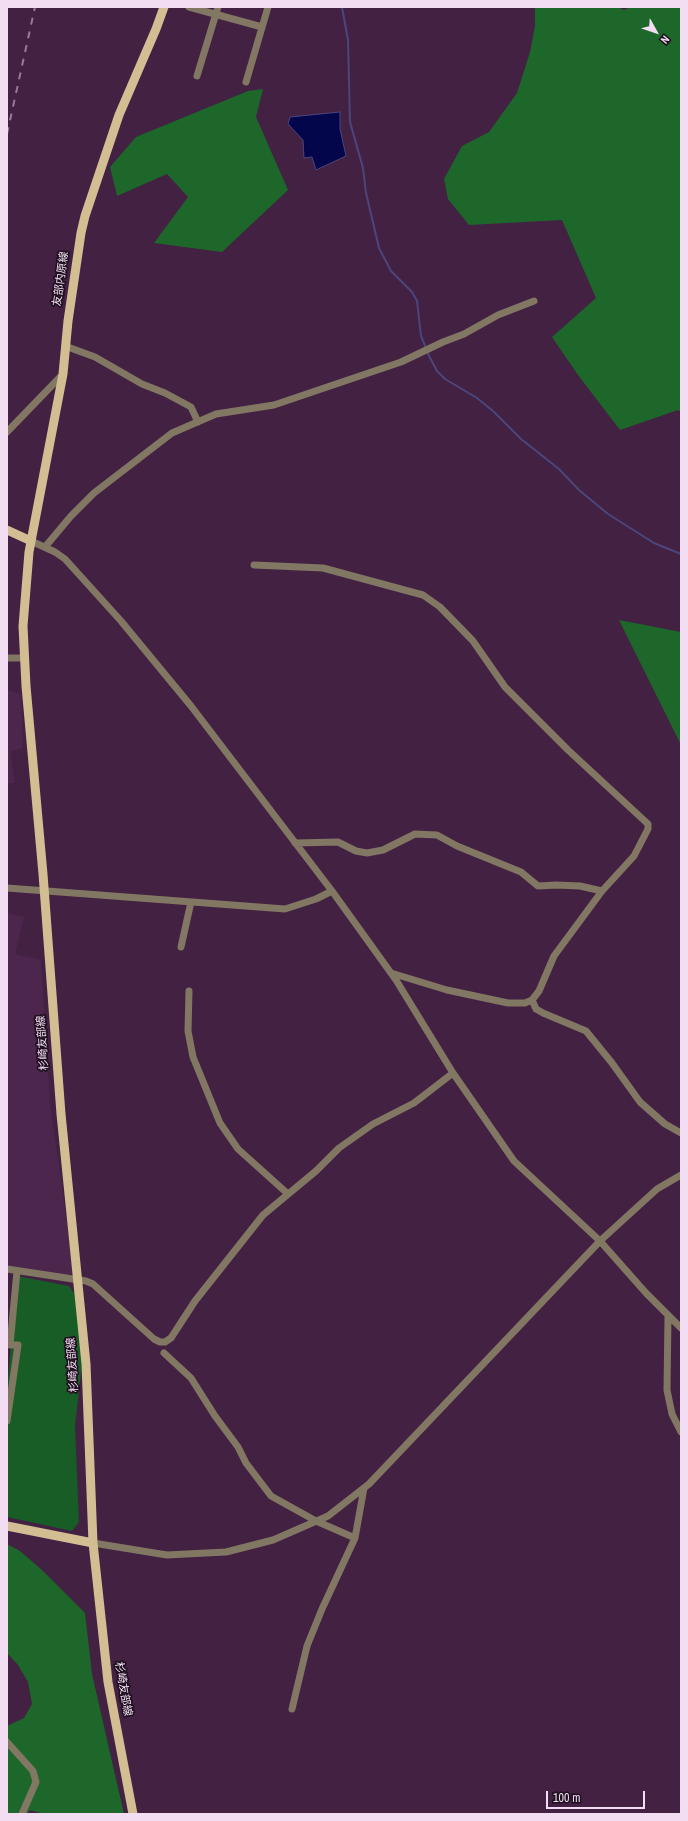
<!DOCTYPE html>
<html>
<head>
<meta charset="utf-8">
<style>
	body { margin:0 }
	#map { position:relative; width:688px; height:1821px; overflow:hidden; background:#422143; font-family:"Archivo Narrow",sans-serif }
	canvas { display:block }
	.frame { position:absolute; inset:0; border:8px solid #f2ddf2; pointer-events:none }
	.north { position:absolute; left:636px; top:12px; width:40px; height:40px; -webkit-text-stroke:3px #201120; paint-order:stroke; rotate:130deg; font-size:11px; font-weight:700; line-height:16px; text-align:center; color:#f2ddf2 }
	.north::after { content:''; display:block; margin:auto; width:14px; height:18px; background:#f2ddf2; clip-path:polygon(50% 0,100% 100%,50% 72%,0 100%) }
	.scale { position:absolute; left:546px; top:1791px; width:99px; height:18px; box-sizing:border-box; border:2px solid #f2ddf2; border-top:0; padding-left:5px; font-size:12px; line-height:14px; white-space:nowrap; color:#f2ddf2; -webkit-text-stroke:3px #201120; paint-order:stroke }
</style>
</head>
<body>
<div id="map">
<canvas width="688" height="1821"></canvas>
<div class="frame"></div>
<div class="north">N</div>
<div class="scale">100 m</div>
</div>
<script>
const g = document.querySelector('canvas').getContext('2d');
g.lineJoin = 'round';
function fillPath(path, color) { g.fillStyle = color; g.fill(path, 'evenodd'); }
const shape = rows => new Path2D(rows.map(r => 'M' + r).join(''));
function trace(path, color, width, dash) { g.strokeStyle = color; g.lineWidth = width; g.lineCap = dash ? 'butt' : 'round'; g.setLineDash(dash || []); g.stroke(path); }
function drawText(font, color, halo, rows, align = 'center') {
  g.font = font + ' "Archivo Narrow","Noto Sans JP",sans-serif'; g.lineWidth = 3.5; g.setLineDash([]); g.textBaseline = 'middle'; g.strokeStyle = halo; g.fillStyle = color; for (const [text, x, y, turn = 0] of rows) {
    g.save(); g.translate(x, y); g.rotate((+turn || 0) * Math.PI / 180); g.textAlign = isNaN(turn) ? turn : align; if (halo) g.strokeText(text, 0, 0); g.fillText(text, 0, 0); g.restore();
  }
}
const built = shape([
	[7,690,21,694,23,748,10,751,15,783,7,784],
	[7,913,24,917,15,954,41,960,50,1104,74,1272,68,1277,7,1266]
]);
const green = shape([
	[17,1276,69,1286,76,1296,82,1364,75,1426,79,1522,72,1531,7,1517,7,1392]
]);
const forest = shape([
	[535,7,618,7,624,10,630,7,681,7,681,412,678,410,620,430,578,375,552,337,596,298,562,220,469,225,448,199,444,179,462,146,489,132,517,93,530,52,535,26],
	[263,89,256,117,288,190,222,252,154,243,188,197,167,174,117,196,110,167,136,137,248,91],
	[619,620,681,632,681,745],
	[7,1544,20,1551,42,1570,85,1613,92,1674,124,1814,44,1814,30,1810,27,1814,7,1814,7,1726,24,1718,32,1704,28,1682,18,1665,7,1653]
]);
const water = shape([
	[340,112,340,129,346,156,316,170,312,157,304,158,303,140,288,124,290,117,340,112]
]);
const stream = shape([
	[342,7,348,40,350,122,363,168,366,193,379,248,391,271,412,292,417,301,421,336,426,348],
	[427,352,437,371,445,379,477,398,493,411,521,439,559,469,579,490,608,514,654,543,681,554]
]);
const minor = shape([
	[189,7,262,27],
	[197,76,218,7],
	[246,82,268,7],
	[65,346,95,357,142,384,165,393,191,407,198,422],
	[7,432,63,374],
	[31,541,55,552,65,559,121,621,191,706,332,891,396,980,453,1073,514,1161,600,1241,646,1293,681,1328],
	[45,547,71,516,94,493,172,433,216,414,274,405,401,362,443,342,464,334,498,315,534,301],
	[254,565,323,568,423,595,440,607,473,641,505,687,568,750,648,824,648,829,634,856,602,891,554,956,539,991,532,1000,525,1003,508,1003,447,990,391,973],
	[7,658,24,658],
	[295,843,338,842,356,851,367,853,383,850,415,834,437,835,457,846,521,872,538,886,556,885,580,886,602,891],
	[7,888,285,909,316,899,332,891],
	[181,947,191,902],
	[189,991,188,1031,193,1057,220,1123,238,1149,288,1194],
	[532,1000,536,1009,543,1013,586,1031,612,1063,640,1102,665,1124,681,1133],
	[7,1269,86,1281,93,1284,154,1339,160,1342,165,1342,171,1338,195,1301,263,1215,316,1171,339,1148,373,1124,414,1103,453,1073],
	[668,1316,667,1390,672,1414,681,1432],
	[164,1353,191,1378,215,1416,238,1447,246,1463,271,1496,316,1521,355,1538],
	[7,1421,18,1345,10,1345,17,1271],
	[93,1543,167,1555,226,1552,273,1540,328,1516,369,1484,600,1241,657,1189,681,1175],
	[292,1709,307,1646,322,1609,355,1538,364,1488],
	[7,1742,33,1771,36,1782,22,1814]
]);
const major = shape([
	[7,530,31,541],
	[7,1526,93,1543],
	[133,1814,108,1682,93,1543,86,1364,61,1114,43,874,26,686,23,626,29,552,63,374,68,321,81,233,85,216,119,115,156,29,164,7]
]);
const rail = shape([
	[7,134,35,7]
]);
const streetNames = [
	["友部内原線",61,279,-82],
	["杉崎友部線",43,1043,-94],
	["杉崎友部線",73,1365,-94],
	["杉崎友部線",123,1689,80]
];
fillPath(built, '#4d264e');
fillPath(green, '#185d25');
fillPath(forest, '#1d672a');
fillPath(water, '#03064a');
trace(water, '#4b467c', 1);
trace(stream, '#4b467c', 2);
trace(minor, '#817762', 7);
trace(major, '#d2be92', 9);
trace(rail, '#977c98', 2, [7, 7]);
drawText('11px', '#f2ddf2', '#201120', streetNames);
</script>
</body>
</html>
